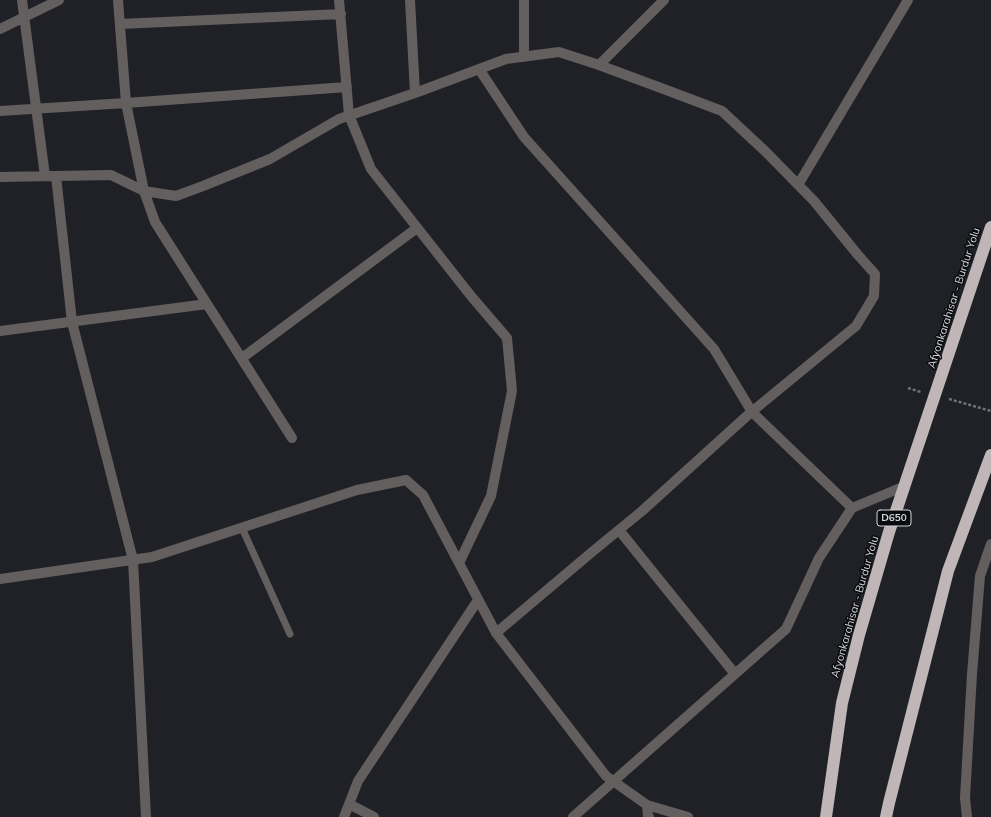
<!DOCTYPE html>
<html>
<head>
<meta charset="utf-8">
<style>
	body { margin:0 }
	canvas { display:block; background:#1f2127 }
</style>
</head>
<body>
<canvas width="991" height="817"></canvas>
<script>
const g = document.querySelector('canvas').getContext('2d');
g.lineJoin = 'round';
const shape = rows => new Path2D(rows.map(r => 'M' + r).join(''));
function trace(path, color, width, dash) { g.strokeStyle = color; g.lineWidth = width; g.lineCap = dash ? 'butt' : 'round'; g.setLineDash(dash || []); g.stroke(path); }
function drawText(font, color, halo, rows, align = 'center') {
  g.font = font + ' Mulish,sans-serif'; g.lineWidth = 3; g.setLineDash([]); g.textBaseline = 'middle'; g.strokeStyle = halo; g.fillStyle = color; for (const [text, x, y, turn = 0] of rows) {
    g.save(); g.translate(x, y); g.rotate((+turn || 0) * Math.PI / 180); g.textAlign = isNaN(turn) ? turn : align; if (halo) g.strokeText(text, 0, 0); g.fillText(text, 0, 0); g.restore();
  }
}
const path = shape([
	[908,388,921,392],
	[949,399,991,411]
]);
const lane = shape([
	[242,528,290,634]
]);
const street = shape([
	[22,0,45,176],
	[118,0,126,103,144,191,155,222,292,438],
	[339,0,349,115,371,169,471,296,507,338,512,391,491,496,459,563],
	[410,0,415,93],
	[524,0,524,56],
	[120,24,341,14],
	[0,29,59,0],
	[599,65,664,0],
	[479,69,524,137,714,349,752,412,852,508],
	[0,111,126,103,347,87],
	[56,176,72,322,133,560,146,817],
	[0,177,111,175,144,191,176,196,203,186,270,159,339,119,415,93,506,59,559,52,599,65,669,91,722,111,766,152,814,201,858,255,875,274,874,296,856,326,749,414,642,511,592,552,496,633],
	[798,185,908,0],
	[0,331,207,304],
	[242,358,417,228],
	[619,530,735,674],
	[0,579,152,557,357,490,406,480,423,495,496,633,606,776,647,805,688,817],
	[349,804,374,817],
	[647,805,648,816,649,817],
	[344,817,358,781,478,600],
	[573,817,786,629,819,558,852,508,905,486],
	[967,817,965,798,972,674,980,576,991,544]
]);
const highway = shape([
	[826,817,842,703,859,635,889,532,991,227],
	[886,817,889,803,948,571,991,455]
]);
const shields = [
	[894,518,34]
];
const shieldNames = [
	["D650",894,518]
];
const streetNames = [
	["Afyonkarahisar - Burdur Yolu",954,298,-72],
	["Afyonkarahisar - Burdur Yolu",855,607,-74]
];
trace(path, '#707277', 2.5, [3, 2]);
trace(lane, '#635f5f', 7);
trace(street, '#635f5f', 10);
trace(highway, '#c0b5b7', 12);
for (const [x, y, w] of shields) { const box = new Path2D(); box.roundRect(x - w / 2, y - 8, w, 16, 3); g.fillStyle = '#0a0b0d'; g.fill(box); trace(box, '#d3d5d9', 1); }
drawText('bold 10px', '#d3d5d9', null, shieldNames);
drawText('11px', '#d3d5d9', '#0a0b0d', streetNames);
</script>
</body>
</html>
